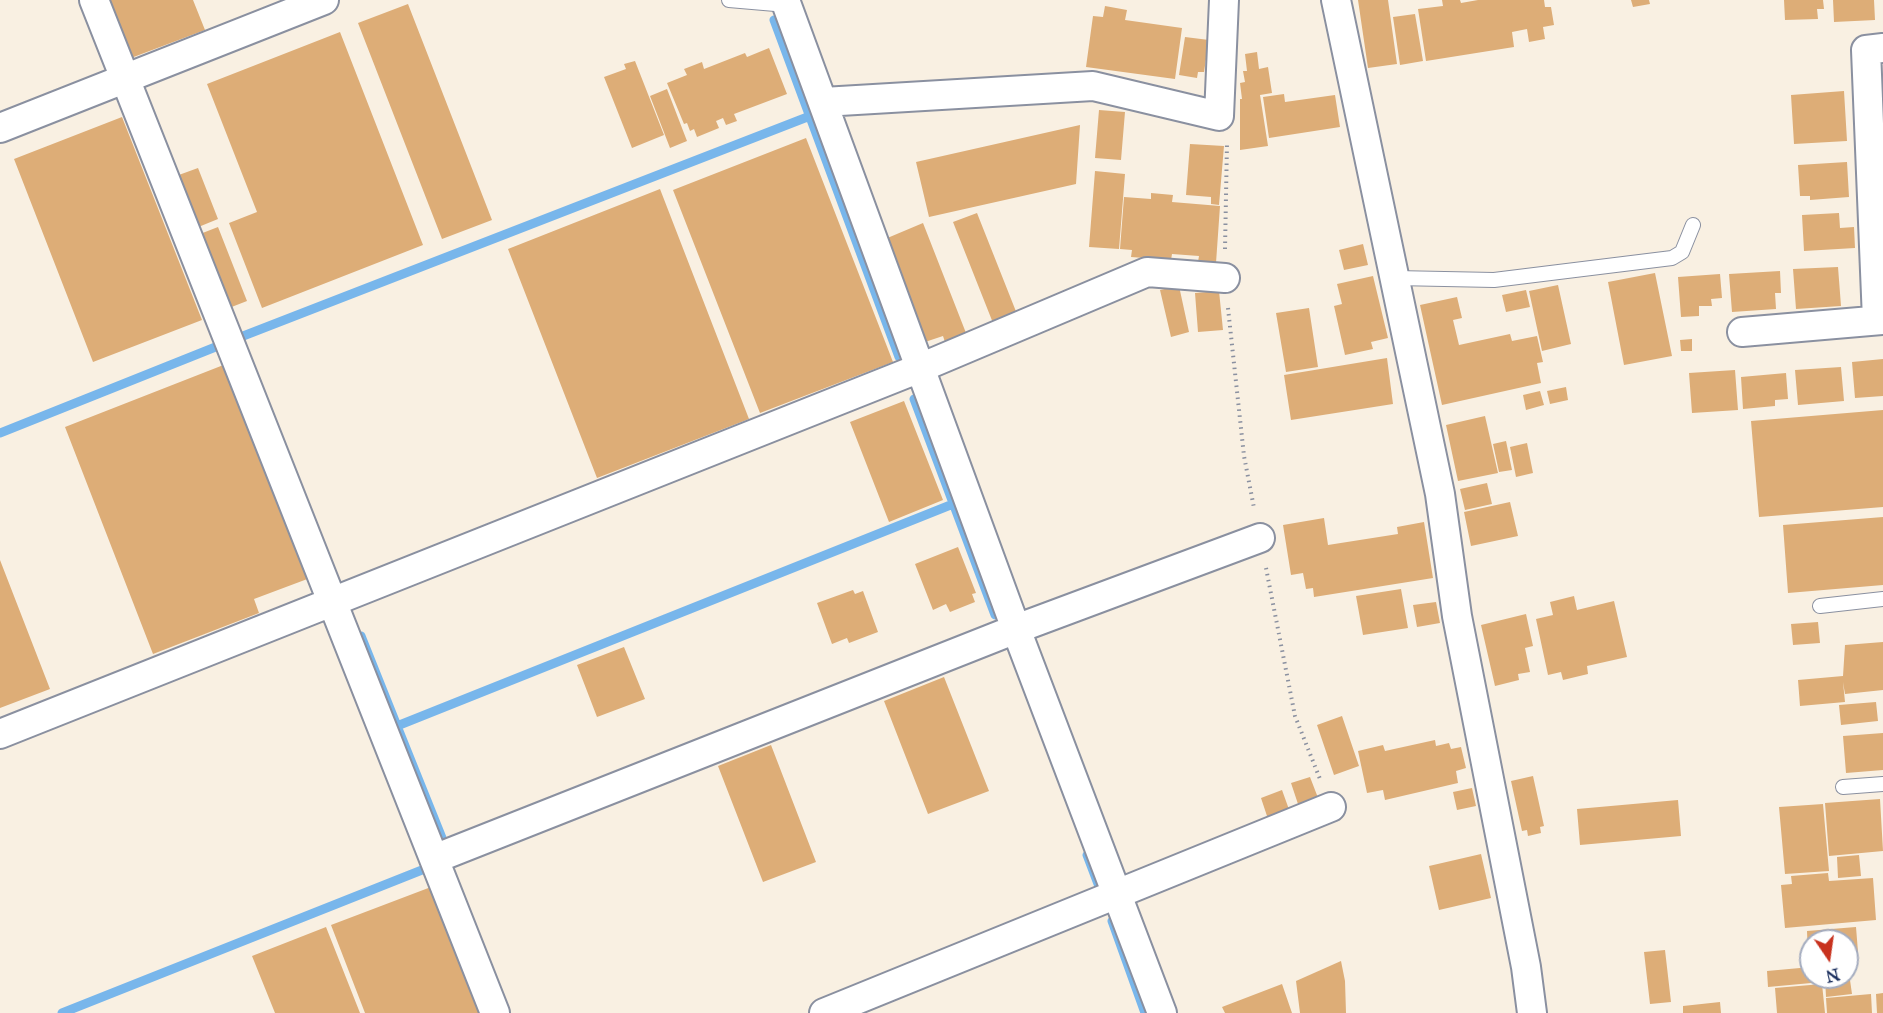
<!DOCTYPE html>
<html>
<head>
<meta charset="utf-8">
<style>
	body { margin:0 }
	#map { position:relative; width:1883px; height:1013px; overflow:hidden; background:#f9f0e2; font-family:"IM FELL Great Primer",serif }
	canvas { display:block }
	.north { position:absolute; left:1799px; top:929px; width:60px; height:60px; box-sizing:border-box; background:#fff; border:2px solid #a4acbf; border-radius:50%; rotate:167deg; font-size:16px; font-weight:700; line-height:24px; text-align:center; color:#1b2f5e }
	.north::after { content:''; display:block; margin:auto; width:21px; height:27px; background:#c8321e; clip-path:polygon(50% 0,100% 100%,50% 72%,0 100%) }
</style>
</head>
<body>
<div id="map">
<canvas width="1883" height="1013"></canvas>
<div class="north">N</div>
</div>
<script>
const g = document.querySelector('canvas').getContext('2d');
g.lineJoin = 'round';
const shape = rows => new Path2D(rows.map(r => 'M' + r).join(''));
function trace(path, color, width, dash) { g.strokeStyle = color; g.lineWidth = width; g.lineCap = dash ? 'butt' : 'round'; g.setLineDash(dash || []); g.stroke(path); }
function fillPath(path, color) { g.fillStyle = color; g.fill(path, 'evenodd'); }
const stream = shape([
	[774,20,899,357],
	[238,338,810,116],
	[914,399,995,615],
	[0,433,218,346],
	[361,636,397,726],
	[442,838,397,726,953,504],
	[1087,855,1098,884],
	[1112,921,1145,1013],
	[62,1013,427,868]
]);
const building = shape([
	[108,0,193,0,205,30,131,58],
	[1358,0,1388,0,1397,64,1368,68],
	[1442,0,1460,0,1461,3,1478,0,1544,0,1545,7,1551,7,1554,25,1543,27,1545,39,1529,42,1527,29,1512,32,1514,47,1426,61,1418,9,1443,6],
	[1631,0,1649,0,1650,4,1633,7],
	[1784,0,1823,0,1824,9,1817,9,1818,19,1785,20],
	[1833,0,1874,0,1875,20,1834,22],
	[408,4,492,220,442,239,358,23],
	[1105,6,1127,10,1125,20,1182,28,1175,79,1086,67,1093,16,1103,17],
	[1415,14,1423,61,1400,65,1393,17],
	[340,32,423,245,262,308,229,223,257,212,207,84],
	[1185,37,1209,40,1204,72,1198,72,1197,78,1179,75],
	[769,48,787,94,734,114,737,121,726,125,723,118,716,121,719,128,697,137,694,129,690,131,687,123,684,124,667,83,687,75,684,69,702,62,704,69,745,53,747,57],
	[1257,52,1259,69,1268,67,1272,93,1260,95,1268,146,1240,150,1240,99,1242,99,1240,83,1245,82,1243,71,1247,71,1245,54],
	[635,61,664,135,632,148,604,77,626,69,624,64],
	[667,89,687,141,670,148,650,96],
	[1844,91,1847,141,1794,144,1791,95],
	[1284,94,1285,102,1335,95,1340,127,1269,138,1263,97],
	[1099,110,1125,112,1121,160,1095,158],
	[122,117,202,320,93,362,14,159],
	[1080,125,1076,184,929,217,916,162],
	[806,138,893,362,760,413,673,190],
	[1190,144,1224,146,1219,205,1211,204,1211,197,1186,195],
	[1847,162,1849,197,1810,200,1810,196,1800,196,1798,165],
	[198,168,218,219,196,228,176,176],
	[1095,171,1125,174,1119,249,1089,247],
	[660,189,749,419,597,478,508,249],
	[1151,193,1173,195,1172,202,1220,206,1216,263,1198,262,1199,256,1172,254,1171,260,1131,257,1132,250,1120,249,1124,197,1151,199],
	[977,213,1017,314,993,323,953,222],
	[1839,213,1840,228,1854,227,1855,248,1804,251,1802,215],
	[923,223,966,333,945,342,943,336,925,342,885,239],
	[218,227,247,301,229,308,200,234],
	[1363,244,1368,265,1344,270,1339,250],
	[1838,267,1841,306,1796,309,1793,269],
	[1780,271,1781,293,1775,293,1776,309,1732,312,1729,274],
	[1655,273,1672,356,1624,365,1608,282],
	[1720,274,1722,298,1711,299,1712,306,1699,306,1699,316,1681,317,1678,277],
	[1373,276,1388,338,1371,342,1373,349,1345,355,1334,306,1342,304,1337,284],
	[1558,285,1571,344,1542,351,1529,291],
	[1179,286,1189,332,1171,337,1160,290],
	[1526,290,1530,307,1506,312,1502,295],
	[1219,291,1223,330,1198,332,1195,293],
	[1457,297,1462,318,1453,320,1459,345,1510,334,1512,341,1537,336,1543,362,1537,363,1541,383,1442,405,1420,305],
	[1309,308,1318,367,1286,372,1276,313],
	[1692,339,1692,351,1681,351,1680,340],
	[1387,358,1393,404,1291,420,1284,375],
	[1883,359,1883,396,1855,398,1852,362],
	[226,364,310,578,254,599,259,613,153,654,65,427],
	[1841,367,1844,401,1798,405,1795,370],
	[1735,370,1738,410,1692,413,1689,373],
	[1786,373,1788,399,1775,400,1775,406,1743,409,1741,377],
	[1566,387,1568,400,1550,404,1547,391],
	[1540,391,1544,405,1526,410,1523,395],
	[904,401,943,500,889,522,850,422],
	[1883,410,1883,507,1759,517,1751,421],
	[1485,416,1498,473,1458,481,1446,425],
	[1506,441,1512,470,1499,472,1493,444],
	[1527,443,1533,473,1516,477,1510,447],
	[1487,483,1492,504,1465,510,1460,489],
	[1510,502,1518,536,1471,546,1464,512],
	[1883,517,1883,585,1788,593,1783,525],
	[1324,518,1328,545,1398,534,1397,527,1424,522,1433,578,1314,597,1313,588,1306,589,1303,573,1291,575,1283,525],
	[958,547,976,593,972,594,975,602,950,612,946,604,933,610,915,564],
	[0,560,50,689,0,708],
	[1401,589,1408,628,1363,635,1356,596],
	[853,590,855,594,863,591,878,632,849,643,847,638,832,644,817,603],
	[1574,596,1577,610,1614,601,1627,657,1587,666,1588,674,1563,680,1561,672,1548,675,1536,619,1553,615,1550,602],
	[1436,602,1440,623,1417,627,1413,605],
	[1526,614,1533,646,1525,648,1530,672,1518,674,1519,680,1495,686,1481,625],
	[1818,622,1820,643,1793,645,1791,624],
	[1883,642,1883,690,1845,694,1843,682,1845,702,1800,706,1798,680,1843,676,1845,645],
	[624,647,645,699,597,717,577,665],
	[944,677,989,791,928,814,884,701],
	[1876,702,1878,721,1841,725,1839,705],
	[1342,716,1359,766,1334,775,1317,725],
	[1883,733,1883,770,1846,773,1843,736],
	[1435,740,1436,746,1449,743,1451,749,1461,747,1466,768,1456,771,1458,783,1385,800,1383,790,1367,793,1358,751,1383,745,1385,751],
	[771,745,816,862,763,882,718,766],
	[1533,776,1544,826,1540,827,1541,833,1528,836,1527,830,1522,831,1511,781],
	[1310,777,1320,803,1300,810,1291,783],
	[1472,788,1476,806,1457,810,1453,792],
	[1282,790,1291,815,1269,822,1261,798],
	[1880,799,1883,851,1829,856,1825,803],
	[1678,800,1681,836,1580,845,1577,809],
	[1823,804,1829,871,1785,874,1779,807],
	[1481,854,1491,898,1439,910,1429,866],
	[1859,855,1861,876,1838,878,1837,857],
	[1828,873,1829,881,1873,878,1876,920,1785,928,1781,885,1792,884,1791,876],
	[431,887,480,1013,365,1013,331,925],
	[326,927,360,1013,275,1013,252,956],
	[1856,927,1858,952,1847,953,1847,941,1811,941,1811,956,1808,957,1807,931],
	[1665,950,1671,1002,1650,1004,1644,952],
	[1847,959,1852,994,1826,997,1825,977,1847,977],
	[1341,961,1345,981,1346,1013,1300,1013,1296,981],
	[1811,967,1811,977,1822,977,1822,982,1768,987,1767,971],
	[1282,984,1292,1013,1225,1013,1222,1007],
	[1822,984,1825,1013,1777,1013,1775,988],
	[1883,993,1883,1013,1877,1013,1876,994],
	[1871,994,1872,1013,1827,1013,1826,998],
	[1720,1002,1721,1013,1683,1013,1683,1006]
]);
const path = shape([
	[1225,249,1227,143],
	[1228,308,1244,456,1254,508],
	[1266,568,1295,716,1320,779]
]);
const lane = shape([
	[729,0,787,5],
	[1395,278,1494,280,1672,258,1682,252,1693,225],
	[1820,606,1883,599],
	[1843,787,1883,784]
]);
const street = shape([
	[94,0,495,1013],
	[785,0,1016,629,1162,1013],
	[1336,0,1440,494,1457,616,1526,967,1532,1013],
	[823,102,1093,86,1219,116,1224,0],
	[0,128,324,0],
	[1877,320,1866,50,1883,48],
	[1742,332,1883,320],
	[0,734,920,368,1147,272,1225,278],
	[434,859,1016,629,1260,538],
	[824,1013,1331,807]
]);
trace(stream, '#78b6eb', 9);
fillPath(building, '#ddad77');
trace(lane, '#8a90a0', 16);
trace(street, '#8a90a0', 32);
trace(path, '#8a90a0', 4, [1.5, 4.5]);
trace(lane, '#fff', 14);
trace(street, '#fff', 28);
</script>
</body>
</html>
